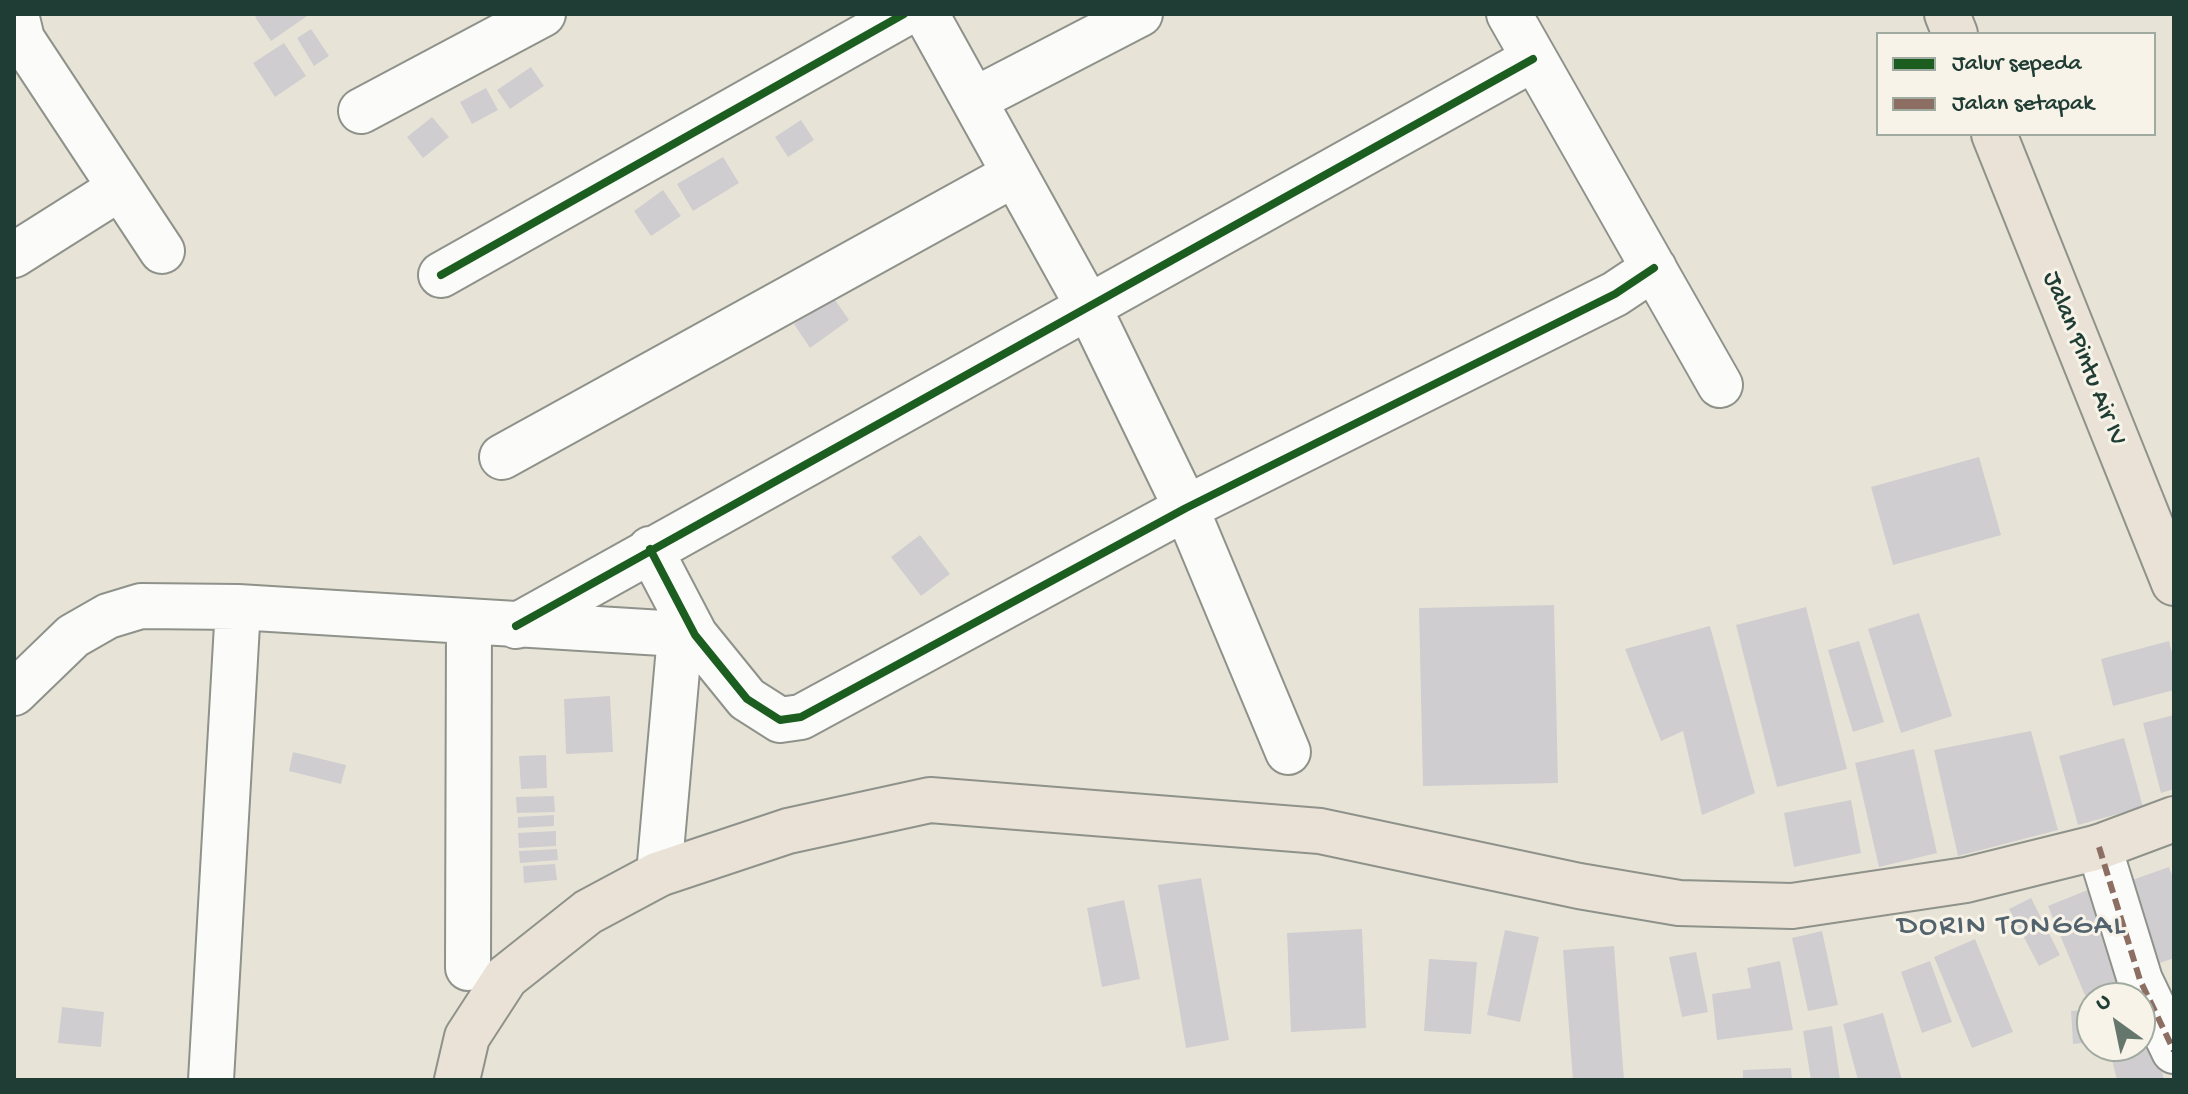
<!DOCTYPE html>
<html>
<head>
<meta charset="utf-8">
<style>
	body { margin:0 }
	#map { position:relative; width:2188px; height:1094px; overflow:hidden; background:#e7e4d7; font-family:"Gochi Hand",sans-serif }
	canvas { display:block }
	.frame { position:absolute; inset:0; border:16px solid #1f3d34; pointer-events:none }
	.legend { position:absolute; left:1876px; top:32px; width:280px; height:104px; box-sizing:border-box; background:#f7f3e8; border:2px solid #a1aaa0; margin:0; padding:10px 14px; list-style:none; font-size:24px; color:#1f3d34 }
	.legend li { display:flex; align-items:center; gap:16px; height:40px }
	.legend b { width:40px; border:2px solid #a1aaa0 }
	.north { position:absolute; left:2076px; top:982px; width:80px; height:80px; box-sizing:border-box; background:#f7f3e8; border:2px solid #a1aaa0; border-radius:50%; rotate:327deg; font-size:22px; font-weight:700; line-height:32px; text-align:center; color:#1f3d34 }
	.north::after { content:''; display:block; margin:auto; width:28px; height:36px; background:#65776d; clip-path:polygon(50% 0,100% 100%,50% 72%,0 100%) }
</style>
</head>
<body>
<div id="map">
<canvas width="2188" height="1094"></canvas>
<div class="frame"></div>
<ul class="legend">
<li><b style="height:10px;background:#1b5e20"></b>Jalur sepeda</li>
<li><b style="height:10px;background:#8d6e63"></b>Jalan setapak</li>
</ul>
<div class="north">U</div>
</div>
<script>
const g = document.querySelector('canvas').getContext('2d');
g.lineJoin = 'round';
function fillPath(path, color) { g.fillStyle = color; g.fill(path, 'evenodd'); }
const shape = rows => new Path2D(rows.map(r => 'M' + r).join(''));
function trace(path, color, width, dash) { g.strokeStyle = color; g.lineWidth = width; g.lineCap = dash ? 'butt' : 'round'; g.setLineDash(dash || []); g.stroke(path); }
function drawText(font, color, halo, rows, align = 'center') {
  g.font = font + ' "Gochi Hand",sans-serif'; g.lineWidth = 6; g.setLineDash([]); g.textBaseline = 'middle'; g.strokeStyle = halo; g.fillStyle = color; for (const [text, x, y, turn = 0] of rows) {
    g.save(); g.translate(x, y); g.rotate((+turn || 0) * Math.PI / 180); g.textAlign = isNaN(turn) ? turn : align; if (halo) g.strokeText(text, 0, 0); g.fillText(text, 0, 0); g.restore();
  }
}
const building = shape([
	[259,14,310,14,271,41,255,17],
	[311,29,329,56,314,66,297,38],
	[284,43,306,76,275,97,253,63],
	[531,67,544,86,510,109,497,90],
	[486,88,498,110,472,124,460,102],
	[432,117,449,137,423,158,407,137],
	[801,120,814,140,788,157,775,137],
	[723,157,739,183,693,211,677,184],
	[663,190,681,216,651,236,634,211],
	[833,297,849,320,810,348,794,324],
	[1979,457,2001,535,1893,565,1871,487],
	[920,535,950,574,921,596,891,557],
	[1554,605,1558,783,1423,786,1419,608],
	[1806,607,1847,769,1777,787,1736,625],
	[1919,613,1952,716,1901,733,1868,629],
	[1710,626,1755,793,1702,815,1683,731,1661,741,1625,649],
	[1859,641,1884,722,1853,732,1828,650],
	[2169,641,2174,661,2174,690,2113,706,2101,659],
	[610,696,613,752,566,754,564,699],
	[2174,715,2174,789,2161,793,2143,723],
	[2031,731,2058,830,1958,856,1934,750],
	[2124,738,2143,807,2078,825,2059,756],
	[1914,749,1937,853,1879,867,1855,763],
	[293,752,346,765,341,784,289,771],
	[546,755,547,788,521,789,519,756],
	[554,796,555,812,517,813,516,797],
	[1851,800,1861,853,1794,867,1784,813],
	[554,815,554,826,518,828,518,817],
	[556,831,556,846,519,848,518,833],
	[557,849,558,860,520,863,519,851],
	[555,864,557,880,524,883,523,866],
	[2169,867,2174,880,2174,958,2146,968,2118,885],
	[1201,878,1229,1040,1186,1048,1158,885],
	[2095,887,2135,986,2106,998,2092,998,2089,1005,2048,906],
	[2031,898,2060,955,2039,966,2009,909],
	[1124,900,1140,979,1102,987,1087,908],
	[1362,929,1366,1028,1291,1032,1287,933],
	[1505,930,1539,937,1520,1022,1487,1015],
	[1822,931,1838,1005,1808,1011,1792,938],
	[1975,939,2013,1032,1972,1048,1934,957],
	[1614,946,1624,1080,1573,1080,1563,950],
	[1696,952,1708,1012,1682,1017,1669,957],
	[1429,959,1477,962,1471,1034,1424,1031],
	[1780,961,1793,1030,1717,1040,1712,994,1751,988,1747,968],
	[1930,961,1952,1022,1922,1033,1901,972],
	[62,1007,104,1012,101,1047,58,1043],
	[2092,1009,2092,1042,2073,1044,2071,1011],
	[1883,1013,1902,1080,1858,1080,1843,1024],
	[1832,1026,1840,1080,1811,1080,1803,1031],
	[2155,1044,2164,1080,2117,1080,2111,1056],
	[1791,1068,1792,1080,1743,1080,1743,1070]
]);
const minor = shape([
	[16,14,22,39,162,251],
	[926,14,1089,308,1186,508,1288,752],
	[1509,14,1720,385],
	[974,100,1140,14],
	[361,111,543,14],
	[14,255,120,188],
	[441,275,904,14],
	[502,457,1013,175],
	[650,549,695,635,747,699,780,720,801,717,1186,508,1615,294,1654,268],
	[516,626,1533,59],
	[14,693,73,636,108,616,141,606,238,607,695,635],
	[2099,847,2140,980,2174,1051],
	[659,874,680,636],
	[468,968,469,623],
	[211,1080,238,607]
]);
const major = shape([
	[1947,14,1955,34],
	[1994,134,2174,583],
	[457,1080,467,1037,506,977,588,912,659,874,788,831,930,800,1320,831,1579,886,1679,903,1792,906,1966,880,2099,847,2174,819]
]);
const quiet = shape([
	[2099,847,2140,980,2174,1051]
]);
const cycleway = shape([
	[441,275,904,14],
	[650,549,695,635,747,699,780,720,801,717,1186,508,1615,294,1654,268],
	[516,626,1533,59]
]);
const streetNames = [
	["Jalan Pintu Air IV",2083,359,68]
];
const quarterNames = [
	["DORIN TONGGAL",2012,928]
];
fillPath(building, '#d0cdd0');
trace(minor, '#8e928a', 48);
trace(major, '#8e928a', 48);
trace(minor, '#fbfbf9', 44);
trace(major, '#eae2d6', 44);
trace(quiet, '#8d6e63', 6, [12, 6]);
trace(cycleway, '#1b5e20', 8);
drawText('26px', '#1f3d34', '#f7f3e8', streetNames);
g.letterSpacing = '2px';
drawText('30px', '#53636e', '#f7f3e8', quarterNames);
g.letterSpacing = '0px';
</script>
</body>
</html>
